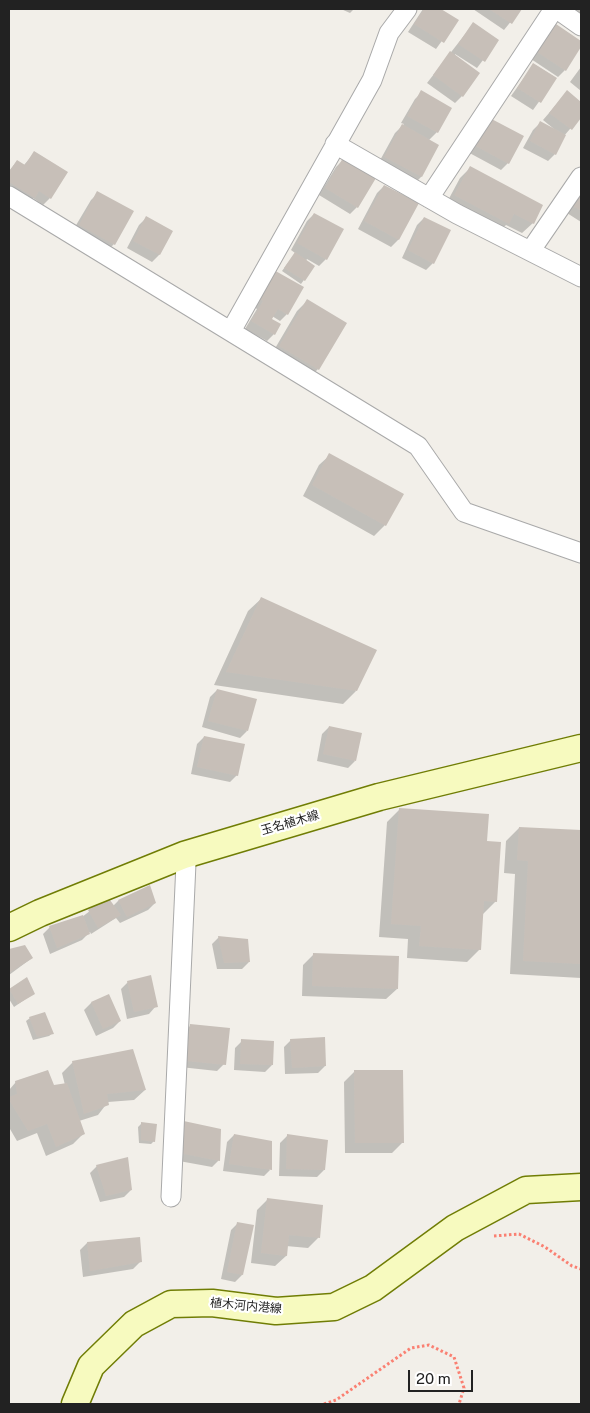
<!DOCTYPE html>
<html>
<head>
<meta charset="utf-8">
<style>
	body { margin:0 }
	#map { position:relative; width:590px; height:1413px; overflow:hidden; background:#f2efe9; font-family:"Public Sans",sans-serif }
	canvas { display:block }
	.frame { position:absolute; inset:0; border:10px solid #222; pointer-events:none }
	.scale { position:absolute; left:408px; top:1370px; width:65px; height:22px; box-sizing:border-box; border:2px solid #222; border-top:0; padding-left:6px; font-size:15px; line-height:18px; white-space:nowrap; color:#222; -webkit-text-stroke:4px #fff; paint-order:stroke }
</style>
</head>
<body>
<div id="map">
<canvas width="590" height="1413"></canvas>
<div class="frame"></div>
<div class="scale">20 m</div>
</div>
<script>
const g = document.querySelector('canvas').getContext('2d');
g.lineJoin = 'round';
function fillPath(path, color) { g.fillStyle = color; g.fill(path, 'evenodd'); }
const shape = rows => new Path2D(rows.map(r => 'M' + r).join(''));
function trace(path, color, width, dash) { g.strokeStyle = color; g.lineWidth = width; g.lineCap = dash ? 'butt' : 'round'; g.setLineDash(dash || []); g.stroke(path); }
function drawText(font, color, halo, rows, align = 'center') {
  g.font = font + ' "Public Sans","Noto Sans JP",sans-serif'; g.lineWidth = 4.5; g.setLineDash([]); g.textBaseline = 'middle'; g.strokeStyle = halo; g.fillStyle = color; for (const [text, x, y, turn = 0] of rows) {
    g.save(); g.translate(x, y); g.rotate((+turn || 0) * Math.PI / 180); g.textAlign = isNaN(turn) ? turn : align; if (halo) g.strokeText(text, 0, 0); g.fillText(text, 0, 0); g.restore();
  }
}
const shadow = shape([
	[341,9,354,9,350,13],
	[423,9,439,9,457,20,436,49,408,32],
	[473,9,521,9,504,30],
	[563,9,581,9,581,26],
	[473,24,498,40,477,68,455,54,462,96,455,103,427,83],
	[556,25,581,42,565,70,558,77,531,59],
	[534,64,556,78,533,110,511,96],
	[581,67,581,91,570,82],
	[422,92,437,132,428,141,438,146,421,177,414,184,378,164,395,133,404,124,401,123,415,99],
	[567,92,581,103,581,116,564,136,555,154,548,161,523,148,533,130,540,123,554,129,543,120],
	[485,117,508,163,501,170,464,150],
	[35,152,50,198,43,205,33,198,27,205,9,193,9,171,17,161,24,165],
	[343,160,357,207,350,214,319,195,336,167],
	[470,168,533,223,522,233,506,225,498,233,445,206,460,178],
	[384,186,417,204,398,240,391,247,358,229,377,193],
	[581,189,581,222,567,213],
	[98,193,114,244,107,251,72,232,91,200],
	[314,214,326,259,319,266,307,259,306,261,314,266,301,284,282,271,295,253,291,250,307,221],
	[146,218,171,232,159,255,152,262,127,248,139,225],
	[424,218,433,263,426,270,402,258,417,225],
	[265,277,287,314,280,321,272,316,270,319,274,334,267,341,245,329,257,309,250,304],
	[308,300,318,369,308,379,270,357,297,311],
	[330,455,385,525,374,536,303,496,319,465],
	[262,598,356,691,343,704,214,685,248,611],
	[217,690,247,731,240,738,202,727,210,697],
	[329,727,355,761,348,768,317,761,322,734],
	[204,737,237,775,230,782,191,774,197,744],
	[400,809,486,842,496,901,482,915,480,949,467,962,407,958,408,939,379,937,387,822],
	[519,828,581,831,581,978,510,974,515,874,504,873,506,841],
	[150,887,155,903,148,910,120,923,116,918,91,934,90,932,82,940,50,954,43,934,50,927,82,917,107,898,113,906,118,901],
	[219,937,249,962,242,969,217,969,212,944],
	[24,946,32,958,9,975,9,950],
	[314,954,397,989,386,999,302,996,303,965],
	[27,978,33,994,14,1007,9,999,9,990],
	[128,982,156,1006,149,1014,127,1019,121,989],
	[108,996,120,1021,113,1028,96,1036,84,1010,91,1003],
	[30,1018,53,1033,49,1036,33,1040,26,1021],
	[191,1025,224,1064,217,1071,180,1067,184,1032],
	[291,1040,325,1066,318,1073,285,1074,284,1047],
	[242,1041,272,1065,265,1072,234,1070,235,1048],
	[73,1062,145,1090,134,1100,108,1102,98,1115,79,1121,83,1134,73,1144,46,1156,37,1133,17,1141,10,1129,9,1131,9,1090,16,1082,53,1087,65,1085,62,1073],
	[354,1072,403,1142,392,1153,345,1153,344,1082],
	[141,1124,154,1141,151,1144,139,1143,138,1127],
	[173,1129,219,1160,212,1167,168,1159],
	[234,1135,270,1170,264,1176,223,1171,227,1142],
	[287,1136,324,1170,317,1177,279,1176,280,1143],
	[97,1166,131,1190,124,1197,100,1202,90,1173],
	[267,1200,322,1206,318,1238,308,1248,286,1246,286,1256,275,1266,251,1263,257,1210],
	[238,1223,242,1275,235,1282,221,1279,231,1230],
	[87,1243,140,1262,133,1269,83,1277,80,1250]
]);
const building = shape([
	[424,9,441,9,459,20,444,43,414,24],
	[489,9,522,9,512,24],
	[473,22,499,40,485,62,458,44],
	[556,24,581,41,581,47,566,71,537,52],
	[450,51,480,73,463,97,433,75],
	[533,63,557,78,541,103,517,88],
	[421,90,452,108,438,133,407,116],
	[567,90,581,102,581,118,572,130,549,113],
	[484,115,524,136,509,164,470,143],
	[540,121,566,135,556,155,530,141],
	[402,124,439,145,422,177,384,157],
	[34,151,68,172,51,199,39,191,35,198,9,182,9,172,17,160,25,165],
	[343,158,376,178,358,208,325,188],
	[470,166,543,205,534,224,514,214,509,224,454,195],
	[384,185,419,203,399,240,364,221],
	[97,191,134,211,115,245,79,225],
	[581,192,581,211,573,206],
	[314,213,344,229,327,260,297,243],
	[146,216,173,231,160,255,133,241],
	[424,217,451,230,434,264,408,250],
	[295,252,315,266,305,281,284,268],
	[272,269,304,287,288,315,278,309,272,319,281,324,275,335,251,321,263,301,256,297],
	[307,299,347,323,319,370,279,346],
	[329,453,404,494,386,526,312,485],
	[261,597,377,650,357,691,226,672],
	[217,689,257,699,248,731,208,721],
	[329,726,362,733,356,761,323,754],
	[204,736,245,744,238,776,197,767],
	[399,808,489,814,487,841,501,842,497,902,484,901,481,950,419,946,421,926,391,924],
	[519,827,581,830,581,964,523,961,528,861,517,860],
	[150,885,156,903,127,917,118,900],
	[107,896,121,915,98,928,88,910],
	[83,915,90,934,57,948,49,926],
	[218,936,248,939,250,962,224,963],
	[25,945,33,958,9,973,9,949],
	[313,953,399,956,398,989,312,986],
	[151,975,158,1007,134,1012,127,981],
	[27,977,35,994,18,1004,9,989],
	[109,994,121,1021,103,1029,91,1002],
	[45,1012,54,1034,37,1037,29,1017],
	[190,1024,230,1028,226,1065,186,1061],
	[325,1037,326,1066,292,1068,290,1039],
	[241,1039,274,1041,273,1065,240,1064],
	[133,1049,146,1090,107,1094,109,1105,84,1114,72,1061],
	[48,1070,54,1085,67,1083,85,1134,56,1147,47,1124,28,1131,9,1100,9,1097,17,1094,15,1081],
	[354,1070,403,1070,404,1143,355,1143],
	[179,1120,221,1129,220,1161,174,1152],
	[141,1122,157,1124,155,1142,141,1140],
	[234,1134,272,1141,272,1170,229,1164],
	[287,1134,328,1140,325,1170,286,1169],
	[128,1157,132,1190,106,1196,96,1165],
	[267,1198,323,1205,320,1238,289,1235,287,1256,261,1253],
	[237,1222,254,1225,243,1275,227,1272],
	[140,1237,142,1262,90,1271,87,1242]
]);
const path = shape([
	[494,1236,519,1234,545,1247,572,1266,581,1269],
	[324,1404,336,1400,411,1348,429,1345,454,1357,464,1388,459,1404]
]);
const street = shape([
	[557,9,581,26],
	[335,144,457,214,581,277],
	[9,196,418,446,464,512,581,553],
	[429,198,554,9],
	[531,250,581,177],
	[231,331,372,80,389,33,407,9],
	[171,1197,186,863,184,855]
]);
const secondary = shape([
	[9,928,40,913,184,855,379,797,581,748],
	[75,1404,91,1366,134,1324,171,1304,212,1303,276,1311,334,1307,373,1288,455,1228,526,1190,581,1187]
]);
const streetNames = [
	["玉名植木線",290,823,-16],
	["植木河内港線",246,1306,5]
];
fillPath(shadow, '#0003');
fillPath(building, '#c7bfb8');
trace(street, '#a9a9a9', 21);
trace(secondary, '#707d05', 29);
trace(path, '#fa8072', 3, [2.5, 2.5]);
trace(street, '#fff', 19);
trace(secondary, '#f7fabf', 26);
drawText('12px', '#222', '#fff', streetNames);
</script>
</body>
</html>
